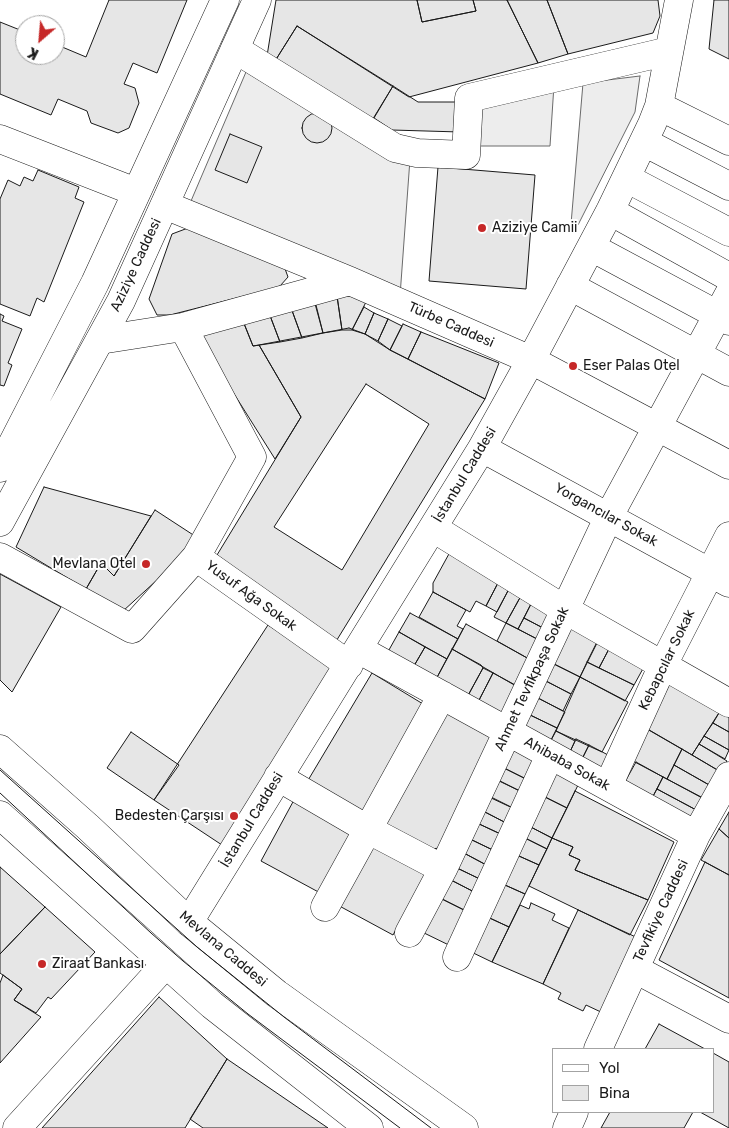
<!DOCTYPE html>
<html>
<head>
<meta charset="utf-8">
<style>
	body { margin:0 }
	#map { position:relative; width:729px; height:1128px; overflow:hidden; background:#fff; font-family:Rubik,sans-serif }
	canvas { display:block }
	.legend { position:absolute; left:552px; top:1048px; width:162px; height:65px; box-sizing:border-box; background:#fff; border:1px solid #a3a3a3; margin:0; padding:6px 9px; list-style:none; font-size:15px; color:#1a1a1a }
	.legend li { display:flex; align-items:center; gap:10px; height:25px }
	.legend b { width:25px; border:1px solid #a3a3a3 }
	.north { position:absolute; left:15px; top:15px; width:50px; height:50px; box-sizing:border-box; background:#fff; border:1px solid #a3a3a3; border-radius:50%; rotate:207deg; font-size:14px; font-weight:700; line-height:20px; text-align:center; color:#1a1a1a }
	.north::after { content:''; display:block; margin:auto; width:18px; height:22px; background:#c62828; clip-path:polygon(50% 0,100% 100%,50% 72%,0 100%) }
</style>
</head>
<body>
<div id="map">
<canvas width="729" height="1128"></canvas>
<ul class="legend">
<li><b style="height:6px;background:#fff"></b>Yol</li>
<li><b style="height:14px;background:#e6e6e6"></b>Bina</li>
</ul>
<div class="north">K</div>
</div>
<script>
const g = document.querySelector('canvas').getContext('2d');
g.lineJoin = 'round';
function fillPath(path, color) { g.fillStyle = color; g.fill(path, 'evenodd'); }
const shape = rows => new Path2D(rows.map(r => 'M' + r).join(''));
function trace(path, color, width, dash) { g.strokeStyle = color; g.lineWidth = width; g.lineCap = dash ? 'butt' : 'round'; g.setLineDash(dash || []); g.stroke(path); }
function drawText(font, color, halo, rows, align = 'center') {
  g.font = font + ' Rubik,sans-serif'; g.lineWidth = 4; g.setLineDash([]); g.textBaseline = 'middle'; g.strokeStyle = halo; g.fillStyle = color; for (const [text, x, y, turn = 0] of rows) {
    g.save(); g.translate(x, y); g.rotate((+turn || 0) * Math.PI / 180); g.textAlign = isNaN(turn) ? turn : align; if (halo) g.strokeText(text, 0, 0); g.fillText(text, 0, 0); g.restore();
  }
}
const built = shape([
	[249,65,410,159,400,296,188,208,249,65],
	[640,76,635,112,578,225,571,224,583,83,640,76],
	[554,85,550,146,473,146,474,101,554,85]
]);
const building = shape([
	[109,0,187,0,157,73,133,63,124,84,135,88,139,103,129,128,118,133,91,123,87,111,58,99,51,115,0,94,0,22,25,32,25,55,55,55,55,44,86,57,109,0],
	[417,0,473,0,476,11,422,22,417,0],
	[417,0,422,22,476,11,473,0,507,0,538,63,409,97,297,26,275,61,267,56,276,0,417,0],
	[507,0,547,0,568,54,538,63,507,0],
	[547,0,658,0,660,16,653,33,568,54,547,0],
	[714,0,729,0,729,59,709,49,714,0],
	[297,26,393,86,371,122,275,61,297,26],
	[393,86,418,102,463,102,460,132,392,130,374,118,393,86],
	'302 128a15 15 0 1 1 30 0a15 15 0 1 1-30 0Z',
	[230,134,262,147,247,183,215,170,230,134],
	[438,167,535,175,526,289,429,281,438,167],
	[38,170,79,187,75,198,84,202,44,302,37,298,30,316,0,304,0,199,8,180,20,186,24,177,33,181,38,170],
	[188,228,284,266,288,277,280,286,272,289,170,315,157,315,149,299,172,234,188,228],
	[337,296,342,330,323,333,314,300,337,296],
	[337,296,351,296,366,302,352,330,342,330,337,296],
	[314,297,323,333,302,338,290,305,314,297],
	[290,305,302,338,280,342,269,313,290,305],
	[364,307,374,313,365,334,352,330,364,307],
	[269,313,280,342,253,346,243,321,269,313],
	[374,313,388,319,378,341,365,334,374,313],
	[0,314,4,316,2,321,22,329,8,363,12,365,4,386,0,385,0,314],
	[388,319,402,326,390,350,378,341,388,319],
	[243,321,253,346,259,345,301,417,275,459,197,335,243,321],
	[403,324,421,332,408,359,390,350,403,324],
	[349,328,365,334,390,350,485,399,335,643,217,555,301,417,259,345,349,328],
	[366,384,429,424,342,570,274,527,366,384],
	[421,332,499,363,485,399,408,359,421,332],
	[44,487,151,516,114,576,101,563,86,589,16,547,44,487],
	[155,510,201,540,123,611,86,589,101,563,114,576,155,510],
	[450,552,499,581,486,606,476,601,470,612,433,592,433,583,450,552],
	[0,574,61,607,12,692,0,680,0,574],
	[499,581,510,587,497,612,486,606,499,581],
	[510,587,522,594,506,623,494,617,510,587],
	[433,592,466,610,457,626,463,629,458,639,419,617,433,592],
	[522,594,533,600,518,629,506,623,522,594],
	[533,600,553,612,545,629,524,618,533,600],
	[410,613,458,639,447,659,399,632,410,613],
	[524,618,545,629,539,640,518,629,524,618],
	[568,621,600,637,580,677,548,661,568,621],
	[506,623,539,640,529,659,497,641,506,623],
	[466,624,529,659,516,686,452,649,466,624],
	[268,625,336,668,222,845,154,800,268,625],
	[399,632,425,647,411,671,385,657,399,632],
	[598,640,610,647,599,668,587,662,598,640],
	[425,647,447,659,434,683,411,671,425,647],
	[610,647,645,665,634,685,599,668,610,647],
	[452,649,481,665,483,668,465,701,434,683,452,649],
	[548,661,580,677,571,694,540,678,548,661],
	[587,662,634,685,625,701,580,677,587,662],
	[483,668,493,673,476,706,465,701,483,668],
	[372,673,428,707,366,822,304,787,372,673],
	[493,673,519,687,501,720,476,706,493,673],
	[580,677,628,702,602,752,556,731,580,677],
	[546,681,571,694,563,711,538,698,546,681],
	[671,681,722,708,692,755,647,729,671,681],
	[534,696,565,712,557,728,526,713,534,696],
	[722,708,729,712,729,732,713,723,722,708],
	[442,710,499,740,441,848,429,849,378,824,442,710],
	[526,713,557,728,548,746,517,730,526,713],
	[713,723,729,732,729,750,704,736,713,723],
	[644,727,682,749,667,779,631,760,644,727],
	[556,731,575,741,568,756,548,746,556,731],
	[131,732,179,765,154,800,107,768,131,732],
	[704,736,729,750,725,759,699,744,704,736],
	[576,739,589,745,579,765,568,756,576,739],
	[512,743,545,760,534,783,500,766,512,743],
	[699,744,727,761,721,772,692,755,699,744],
	[589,745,610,756,602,771,579,765,589,745],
	[682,749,719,771,711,786,674,765,682,749],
	[636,762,663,777,651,800,629,789,626,780,636,762],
	[674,765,711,786,704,799,667,779,674,765],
	[504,768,532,782,526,794,498,780,504,768],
	[550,768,579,783,567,808,537,793,550,768],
	[663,777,705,799,700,812,657,789,663,777],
	[495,779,526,794,519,811,487,795,495,779],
	[657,789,700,812,694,823,651,800,657,789],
	[575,791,674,842,648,900,575,870,580,860,569,855,573,847,552,838,575,791],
	[537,793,567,808,552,838,523,823,537,793],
	[489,797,519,811,512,826,483,811,489,797],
	[294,800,356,834,324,895,261,861,294,800],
	[483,811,512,826,507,837,477,823,483,811],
	[729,812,729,838,719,829,729,812],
	[477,823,507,837,499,853,470,839,477,823],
	[523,823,552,838,547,849,517,834,523,823],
	[719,829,729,838,729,875,701,860,719,829],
	[517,834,547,849,539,865,510,852,517,834],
	[552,838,573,847,569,855,580,860,575,870,648,900,630,935,529,886,552,838],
	[470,839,499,853,492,868,462,852,470,839],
	[366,840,427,873,393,935,332,902,366,840],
	[462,852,492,868,486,882,455,867,462,852],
	[510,852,539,865,525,894,496,881,510,852],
	[705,862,729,875,729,998,659,960,705,862],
	[0,867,45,907,0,954,0,867],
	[455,867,486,882,482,896,449,879,455,867],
	[449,879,482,896,474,915,440,898,449,879],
	[496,881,525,894,509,927,481,914,496,881],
	[440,898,474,915,457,949,420,931,440,898],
	[531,903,555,914,552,920,569,928,543,984,492,962,520,905,529,909,531,903],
	[45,907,95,952,51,999,48,997,36,1013,14,1000,22,989,0,973,0,954,45,907],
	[578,910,640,939,603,1013,586,1005,583,1011,558,999,561,993,543,984,578,910],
	[481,914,509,927,492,962,465,949,481,914],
	[3,975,22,989,14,1000,41,1017,0,1063,0,983,3,975],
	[159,997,227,1059,185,1128,42,1128,159,997],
	[659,1024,705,1049,645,1049,659,1024],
	[713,1053,729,1062,729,1128,700,1112,713,1112,713,1053],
	[227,1059,328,1128,203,1128,190,1119,227,1059],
	[610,1112,693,1112,684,1128,601,1128,610,1112]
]);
const minor = shape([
	[235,49,395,148,417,153,466,155,469,98,669,51],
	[659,106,729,141],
	[0,139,136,192],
	[644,142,729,186],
	[626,178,729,232],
	[165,205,350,281,531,360,729,465],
	[610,211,729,277],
	[591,247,729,321],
	[570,286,729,372],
	[183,327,252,457,196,557,349,665],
	[100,340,183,327,350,281],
	[482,448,729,583],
	[433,528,564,609,729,703],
	[0,557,132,629,196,557],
	[358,649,696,835],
	[278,777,369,830,443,869],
	[608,786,663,665,729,536],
	[325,907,442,695],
	[189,922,482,448,531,360,610,211,652,124,659,106,679,0],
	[409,933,443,869,609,516,729,294],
	[457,957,550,755],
	[635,969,729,1019],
	[598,1049,696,835,729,776],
	[17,1128,165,965],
	[567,1128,574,1112]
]);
const major = shape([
	[0,468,95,283,225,0],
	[0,522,121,301,257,0],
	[0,749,88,827,189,922,277,994,464,1128],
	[0,815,212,1005,369,1128]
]);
const tram = shape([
	[0,770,197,947,284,1017,431,1128],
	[0,793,151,933,183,961,248,1014,400,1128]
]);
const markers = [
	[482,228,5,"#c62828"],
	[573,366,5,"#c62828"],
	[146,564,5,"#c62828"],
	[234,816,5,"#c62828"],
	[42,964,5,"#c62828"]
];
const poiNames = [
	["Aziziye Camii",492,228],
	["Eser Palas Otel",583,366],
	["Mevlana Otel",136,564,"right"],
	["Bedesten Çarşısı",224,816,"right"],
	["Ziraat Bankası",52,964]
];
const streetNames = [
	["Aziziye Caddesi",136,265,-65],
	["Türbe Caddesi",451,325,24],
	["İstanbul Caddesi",465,475,-59],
	["Yorgancılar Sokak",606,515,29],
	["Yusuf Ağa Sokak",251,596,36],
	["Kebapcılar Sokak",667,660,-64],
	["Ahmet Tevfikpaşa Sokak",532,679,-65],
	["Ahibaba Sokak",567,764,29],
	["İstanbul Caddesi",252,820,-59],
	["Tevfikiye Caddesi",661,911,-65],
	["Mevlana Caddesi",223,949,40]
];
fillPath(built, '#ededed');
trace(built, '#6a6a6a', 1);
fillPath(building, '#e6e6e6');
trace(building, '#1a1a1a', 1);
trace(minor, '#1a1a1a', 29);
trace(major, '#1a1a1a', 29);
trace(minor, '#fff', 28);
trace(major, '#fff', 28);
trace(tram, '#1a1a1a', 1);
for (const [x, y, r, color] of markers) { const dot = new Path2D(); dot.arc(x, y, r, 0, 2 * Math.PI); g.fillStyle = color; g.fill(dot); trace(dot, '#fff', 2); }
drawText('14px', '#1a1a1a', '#fff', poiNames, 'left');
drawText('14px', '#1a1a1a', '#fff', streetNames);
</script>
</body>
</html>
